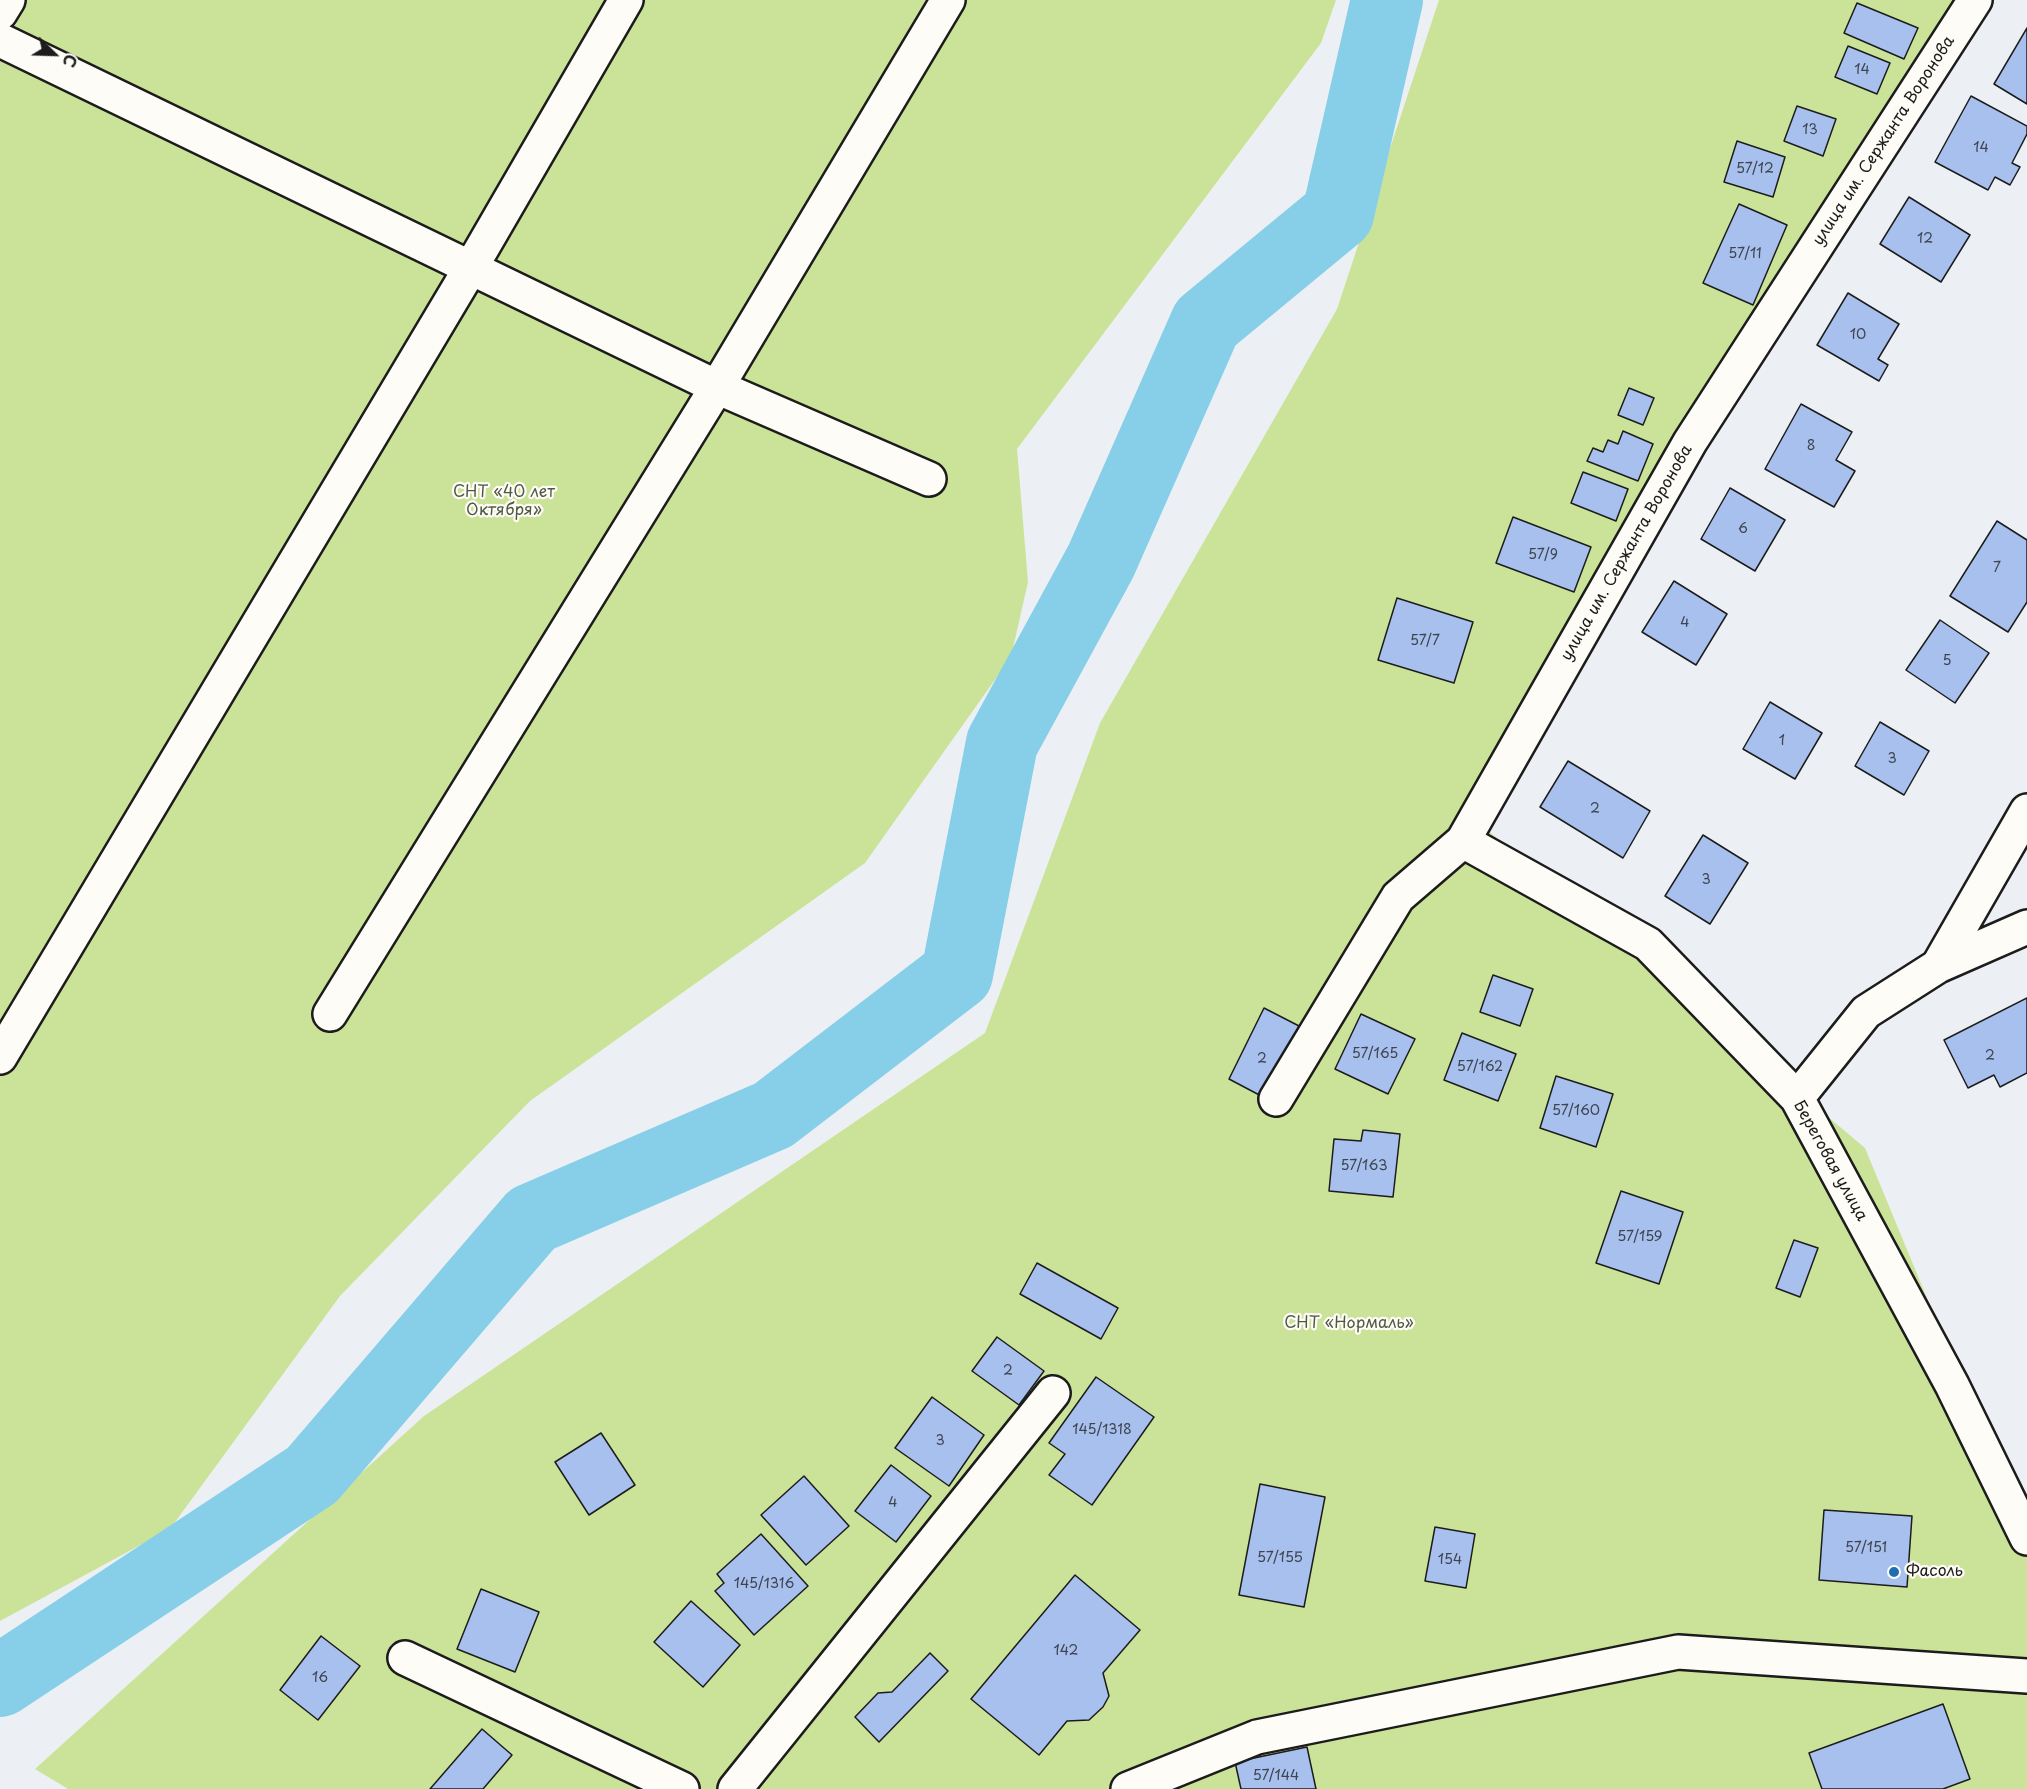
<!DOCTYPE html>
<html>
<head>
<meta charset="utf-8">
<style>
	body { margin:0 }
	#map { position:relative; width:2027px; height:1789px; overflow:hidden; background:#ecf0f5; font-family:"Playpen Sans",sans-serif }
	canvas { display:block }
	.north { position:absolute; left:24px; top:24px; width:60px; height:60px; -webkit-text-stroke:4px #fdfcf7; paint-order:stroke; rotate:113deg; font-size:16px; font-weight:700; line-height:24px; text-align:center; color:#1c1c1c }
	.north::after { content:''; display:block; margin:auto; width:21px; height:27px; background:#1c1c1c; clip-path:polygon(50% 0,100% 100%,50% 72%,0 100%) }
</style>
</head>
<body>
<div id="map">
<canvas width="2027" height="1789"></canvas>
<div class="north">С</div>
</div>
<script>
const g = document.querySelector('canvas').getContext('2d');
g.lineJoin = 'round';
function fillPath(path, color) { g.fillStyle = color; g.fill(path, 'evenodd'); }
const shape = rows => new Path2D(rows.map(r => 'M' + r).join(''));
function trace(path, color, width, dash) { g.strokeStyle = color; g.lineWidth = width; g.lineCap = dash ? 'butt' : 'round'; g.setLineDash(dash || []); g.stroke(path); }
function drawText(font, color, halo, rows, align = 'center') {
  g.font = font + ' "Playpen Sans",sans-serif'; g.lineWidth = 4.5; g.setLineDash([]); g.textBaseline = 'middle'; g.strokeStyle = halo; g.fillStyle = color; for (const [text, x, y, turn = 0] of rows) {
    g.save(); g.translate(x, y); g.rotate((+turn || 0) * Math.PI / 180); g.textAlign = isNaN(turn) ? turn : align; if (halo) g.strokeText(text, 0, 0); g.fillText(text, 0, 0); g.restore();
  }
}
const green = shape([
	[0,0,1336,0,1321,43,1017,449,1028,582,1011,657,865,863,530,1101,340,1296,170,1529,0,1621],
	[1439,0,1974,0,1466,812,1865,1148,2027,1540,2027,1789,68,1789,35,1769,424,1416,985,1033,1100,723,1337,309]
]);
const river = shape([
	[0,1681,312,1475,532,1219,773,1115,957,974,1002,743,1101,561,1206,323,1338,214,1387,0]
]);
const building = shape([
	[1857,3,1918,28,1904,59,1844,33,1857,3],
	[2027,28,2027,104,1994,84,2027,28],
	[1848,46,1890,63,1877,94,1835,77,1848,46],
	[1971,96,2027,126,2027,134,2012,163,2020,167,2010,185,1995,177,1988,190,1935,162,1971,96],
	[1797,106,1836,119,1823,156,1784,141,1797,106],
	[1737,141,1785,157,1773,197,1724,182,1737,141],
	[1909,197,1970,235,1941,282,1880,244,1909,197],
	[1739,204,1787,225,1753,305,1703,283,1739,204],
	[1848,293,1899,324,1878,359,1888,365,1879,381,1817,345,1848,293],
	[1629,388,1654,398,1643,425,1618,415,1629,388],
	[1801,404,1852,432,1836,460,1855,471,1834,507,1765,469,1801,404],
	[1623,431,1653,444,1638,481,1587,461,1593,448,1603,452,1608,440,1618,444,1623,431],
	[1583,472,1628,489,1616,521,1571,503,1583,472],
	[1730,488,1785,520,1755,571,1701,539,1730,488],
	[1513,517,1591,547,1574,592,1496,563,1513,517],
	[1997,521,2027,540,2027,602,2008,632,1950,596,1997,521],
	[1674,581,1727,614,1696,665,1642,632,1674,581],
	[1397,598,1473,622,1454,683,1378,660,1397,598],
	[1940,620,1989,653,1955,703,1906,670,1940,620],
	[1770,702,1822,733,1795,779,1743,749,1770,702],
	[1880,722,1929,751,1904,795,1855,766,1880,722],
	[1568,761,1650,811,1623,858,1540,807,1568,761],
	[1703,835,1748,863,1710,924,1665,896,1703,835],
	[1493,975,1533,989,1520,1026,1480,1012,1493,975],
	[2027,998,2027,1073,2000,1087,1994,1075,1968,1088,1944,1040,2027,998],
	[1264,1008,1301,1027,1265,1098,1229,1079,1264,1008],
	[1361,1014,1415,1039,1388,1094,1335,1069,1361,1014],
	[1462,1033,1516,1054,1498,1101,1444,1080,1462,1033],
	[1556,1076,1613,1094,1596,1147,1540,1128,1556,1076],
	[1363,1130,1400,1134,1393,1197,1329,1191,1334,1139,1361,1141,1363,1130],
	[1621,1191,1683,1212,1659,1284,1596,1263,1621,1191],
	[1794,1240,1818,1248,1800,1297,1776,1288,1794,1240],
	[1037,1263,1118,1308,1101,1339,1020,1294,1037,1263],
	[997,1337,1044,1371,1019,1405,972,1371,997,1337],
	[1096,1377,1154,1417,1092,1505,1049,1475,1065,1454,1049,1443,1096,1377],
	[932,1397,984,1435,949,1486,895,1448,932,1397],
	[601,1433,635,1485,589,1515,555,1462,601,1433],
	[891,1465,931,1496,896,1542,855,1511,891,1465],
	[804,1476,849,1526,806,1565,761,1515,804,1476],
	[1260,1484,1325,1497,1304,1607,1239,1595,1260,1484],
	[1824,1510,1912,1516,1907,1587,1819,1580,1824,1510],
	[1435,1527,1475,1534,1466,1588,1425,1581,1435,1527],
	[761,1534,808,1586,754,1635,715,1591,724,1583,717,1574,761,1534],
	[1075,1575,1140,1630,1103,1673,1109,1696,1103,1707,1089,1720,1067,1721,1039,1755,971,1699,1075,1575],
	[481,1589,539,1612,515,1672,457,1649,481,1589],
	[691,1601,740,1645,703,1687,654,1642,691,1601],
	[321,1636,360,1666,318,1720,280,1690,321,1636],
	[930,1653,948,1671,879,1742,855,1717,878,1693,892,1692,930,1653],
	[1943,1704,1970,1779,1943,1789,1822,1789,1809,1753,1943,1704],
	[482,1729,512,1755,483,1789,430,1789,482,1729],
	[1307,1747,1316,1789,1241,1789,1235,1762,1307,1747]
]);
const minor = shape([
	[0,13,8,0],
	[0,40,717,387,929,479],
	[1463,841,1648,944,1797,1098,1952,1385,2027,1538],
	[1938,966,2027,811],
	[330,1014,717,387,948,0],
	[0,1057,470,269,626,0],
	[1797,1098,1866,1012,1938,966,2027,927],
	[1276,1099,1398,897,1463,841,1690,442,1975,0],
	[405,1658,682,1789],
	[735,1789,1053,1393],
	[1128,1789,1257,1737,1678,1652,2027,1676]
]);
const markers = [
	[1894,1572,6,"#1f6fb2"]
];
const numberNames = [
	["14",1862,70],
	["13",1810,130],
	["14",1981,148],
	["57/12",1755,169],
	["12",1925,239],
	["57/11",1745,254],
	["10",1858,335],
	["8",1811,446],
	["6",1743,529],
	["57/9",1543,555],
	["7",1997,568],
	["4",1685,623],
	["57/7",1425,641],
	["5",1947,661],
	["1",1782,741],
	["3",1892,759],
	["2",1595,809],
	["3",1706,880],
	["57/165",1375,1054],
	["2",1990,1056],
	["2",1262,1059],
	["57/162",1480,1067],
	["57/160",1576,1111],
	["57/163",1364,1166],
	["57/159",1640,1237],
	["2",1008,1371],
	["145/1318",1102,1430],
	["3",940,1441],
	["4",893,1503],
	["57/151",1866,1548],
	["57/155",1280,1558],
	["154",1450,1560],
	["145/1316",764,1584],
	["142",1066,1651],
	["16",320,1678],
	["57/144",1276,1776]
];
const streetNames = [
	["улица им. Сержанта Воронова",1884,141,-57],
	["улица им. Сержанта Воронова",1627,553,-60],
	["Береговая улица",1830,1161,61]
];
const parkNames = [
	["СНТ «40 лет",504,493],
	["Октября»",504,511],
	["СНТ «Нормаль»",1349,1324]
];
const poiNames = [
	["Фасоль",1906,1572]
];
fillPath(green, '#cbe398');
trace(river, '#87cfe8', 72);
fillPath(building, '#a8c0ee');
trace(building, '#1c1c1c', 1.5);
trace(minor, '#1c1c1c', 38);
trace(minor, '#fdfcf7', 33);
for (const [x, y, r, color] of markers) { const dot = new Path2D(); dot.arc(x, y, r, 0, 2 * Math.PI); g.fillStyle = color; g.fill(dot); trace(dot, '#fdfcf7', 2); }
drawText('14px', '#3f4550', null, numberNames);
drawText('16px', '#1c1c1c', '#fdfcf7', streetNames);
drawText('16px', '#515841', '#fdfcf7', parkNames);
drawText('16px', '#1c1c1c', '#fdfcf7', poiNames, 'left');
</script>
</body>
</html>
